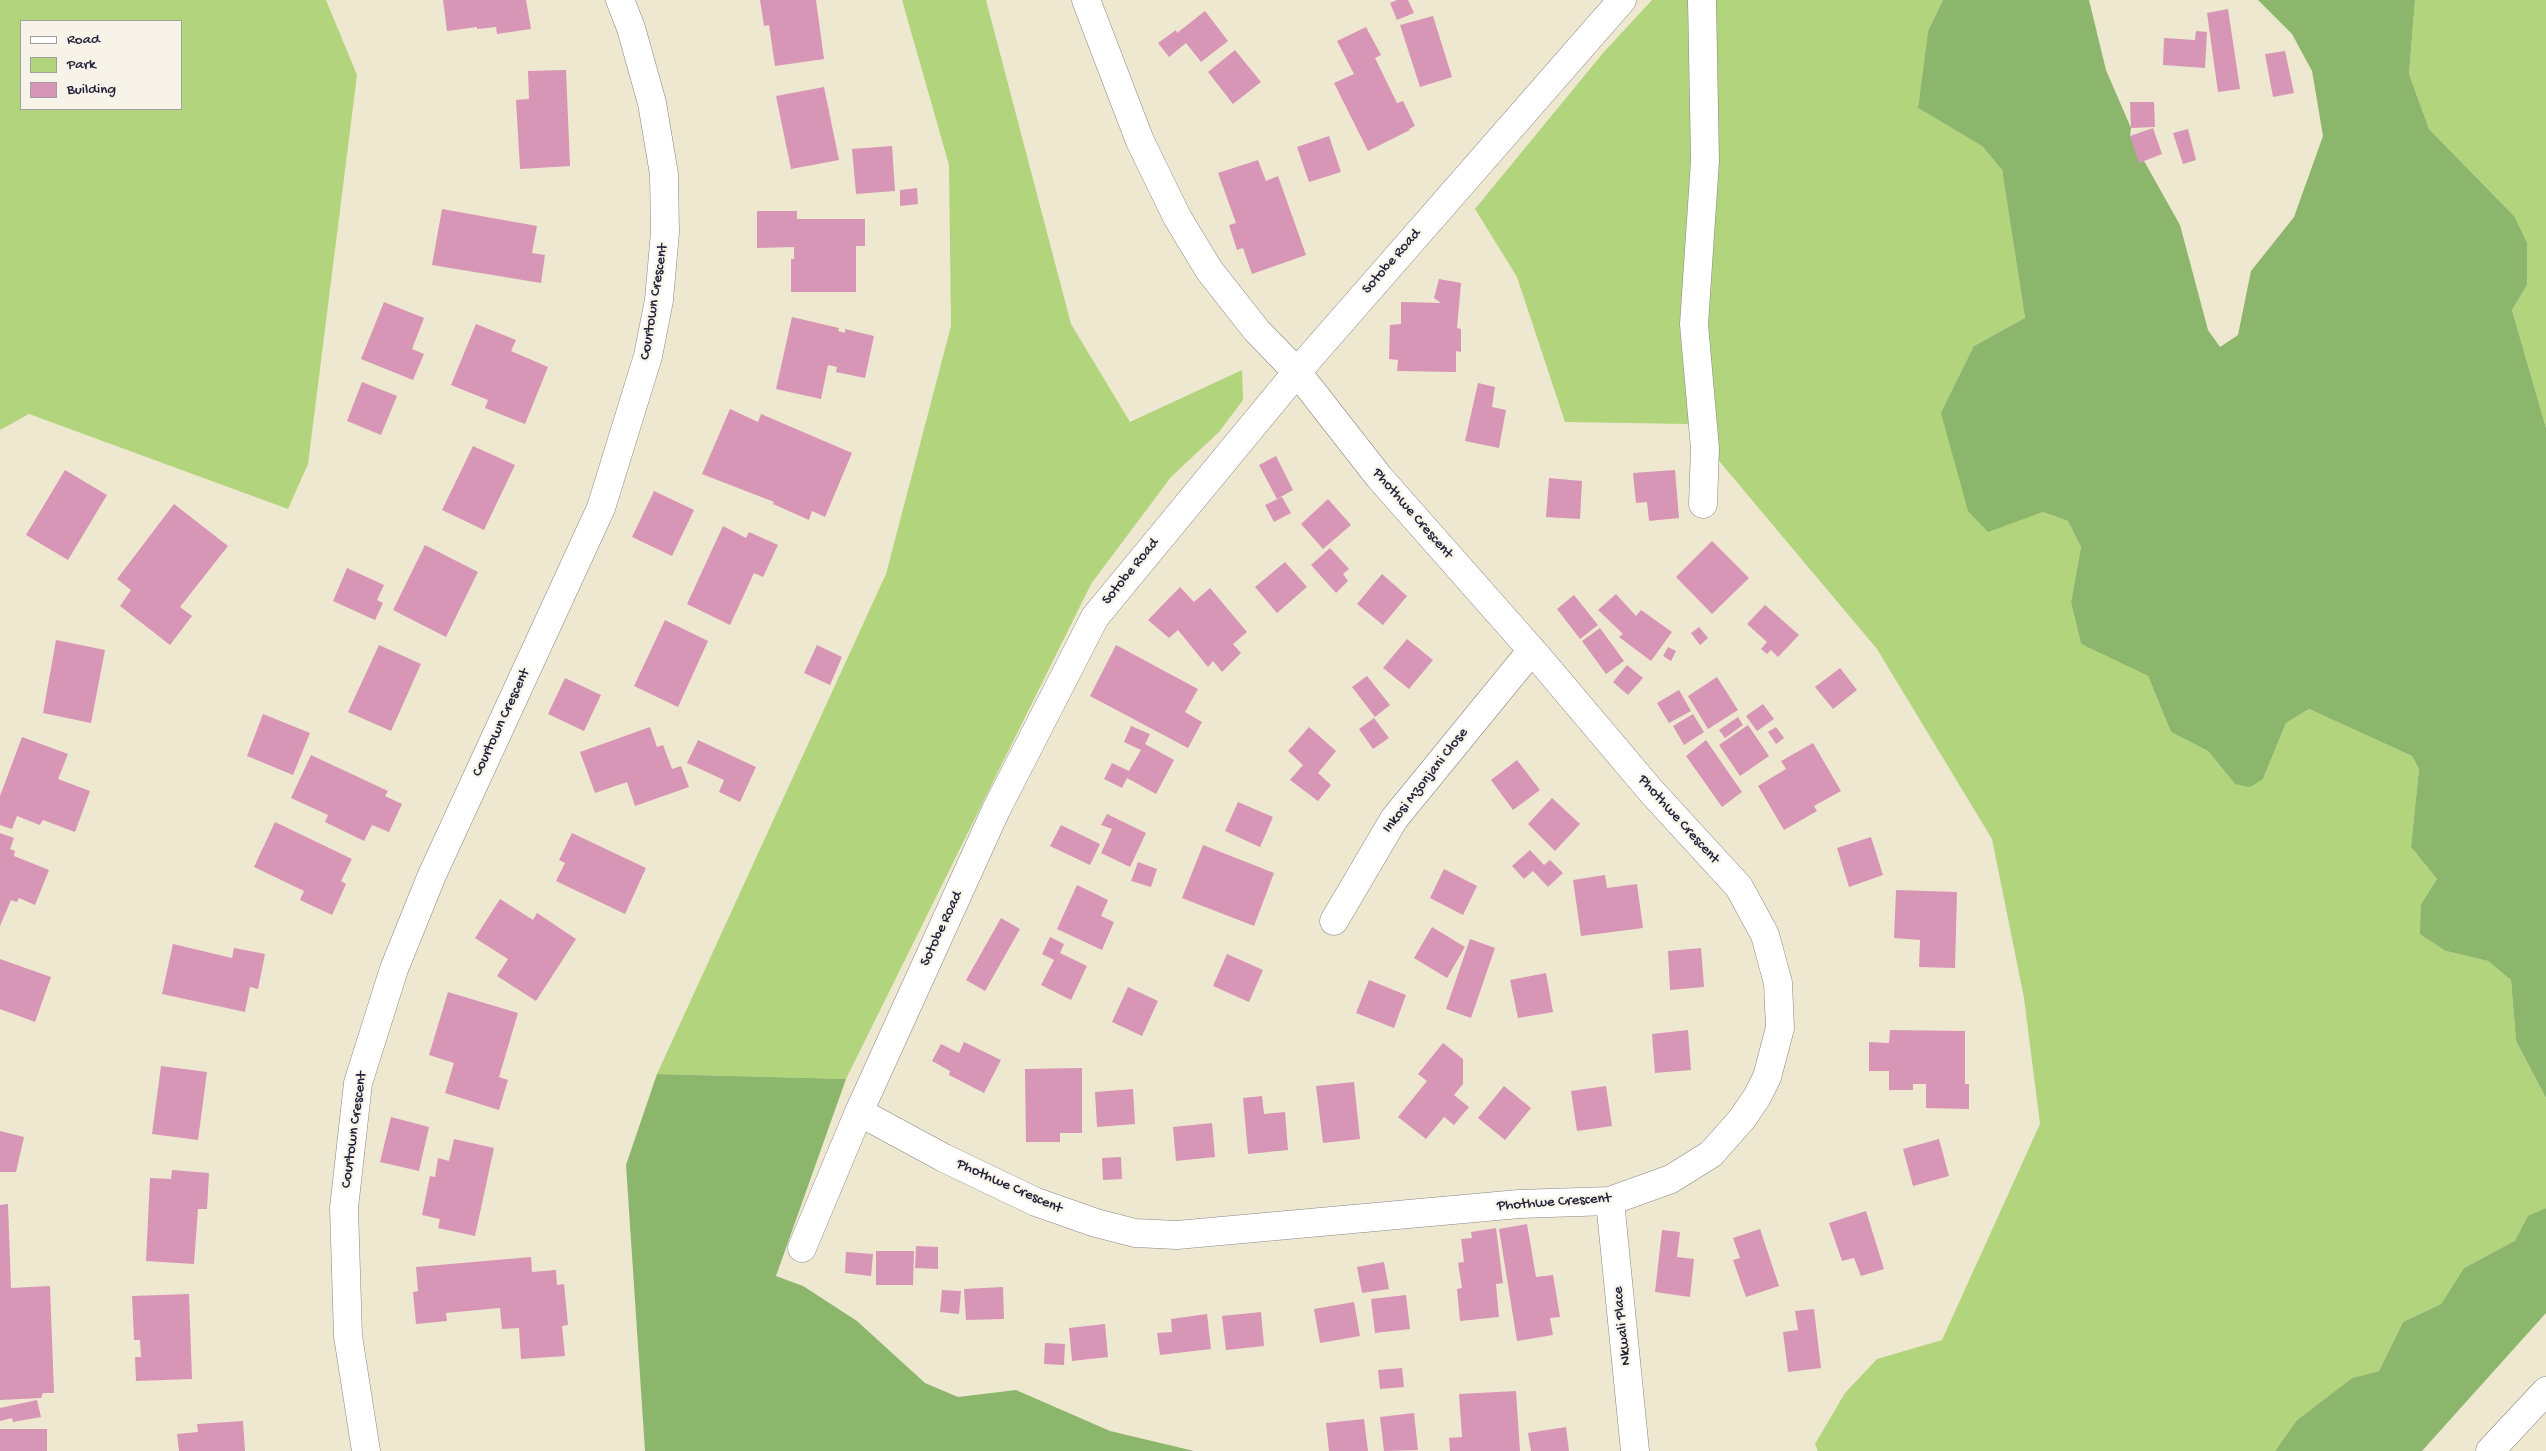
<!DOCTYPE html>
<html>
<head>
<meta charset="utf-8">
<style>
	body { margin:0 }
	#map { position:relative; width:2546px; height:1451px; overflow:hidden; background:#efe8d0; font-family:"Gochi Hand",sans-serif }
	canvas { display:block }
	.legend { position:absolute; left:20px; top:20px; width:162px; height:90px; box-sizing:border-box; background:#f7f3e8; border:1px solid #a29fa3; margin:0; padding:6px 9px; list-style:none; font-size:15px; color:#22223b }
	.legend li { display:flex; align-items:center; gap:10px; height:25px }
	.legend b { width:25px; border:1px solid #a29fa3 }
</style>
</head>
<body>
<div id="map">
<canvas width="2546" height="1451"></canvas>
<ul class="legend">
<li><b style="height:6px;background:#fff"></b>Road</li>
<li><b style="height:14px;background:#b1d47d"></b>Park</li>
<li><b style="height:14px;background:#d796b5"></b>Building</li>
</ul>
</div>
<script>
const g = document.querySelector('canvas').getContext('2d');
g.lineJoin = 'round';
function fillPath(path, color) { g.fillStyle = color; g.fill(path, 'evenodd'); }
const shape = rows => new Path2D(rows.map(r => 'M' + r).join(''));
function trace(path, color, width, dash) { g.strokeStyle = color; g.lineWidth = width; g.lineCap = dash ? 'butt' : 'round'; g.setLineDash(dash || []); g.stroke(path); }
function drawText(font, color, halo, rows, align = 'center') {
  g.font = font + ' "Gochi Hand",sans-serif'; g.lineWidth = 4.5; g.setLineDash([]); g.textBaseline = 'middle'; g.strokeStyle = halo; g.fillStyle = color; for (const [text, x, y, turn = 0] of rows) {
    g.save(); g.translate(x, y); g.rotate((+turn || 0) * Math.PI / 180); g.textAlign = isNaN(turn) ? turn : align; if (halo) g.strokeText(text, 0, 0); g.fillText(text, 0, 0); g.restore();
  }
}
const green = shape([
	[0,0,326,0,357,75,308,464,288,509,29,414,0,430],
	[21,21,181,21,181,109,21,109],
	[902,0,986,0,1071,324,1130,422,1242,370,1243,400,1219,432,1171,477,1091,584,846,1079,657,1074,886,574,951,326,949,165],
	[1652,0,1943,0,1928,31,1918,108,1982,146,2002,170,2025,318,1974,346,1988,531,2043,512,2068,521,2081,547,2071,602,2081,644,2148,676,2171,732,2208,751,2235,784,2263,779,2286,723,2309,709,2412,756,2419,769,2411,847,2437,879,2421,904,2446,951,2488,961,2511,980,2516,1041,2546,1098,2546,1208,2528,1217,2516,1241,2464,1268,2441,1304,2403,1322,2379,1371,2352,1378,2297,1420,2275,1451,1818,1451,1815,1444,1845,1393,1877,1359,1942,1340,2040,1124,2024,998,1992,839,1877,649,1688,424,1565,422,1517,277,1475,209,1603,53],
	[2415,0,2546,0,2546,428,2512,310,2527,285,2514,216,2429,129,2409,74]
]);
const forest = shape([
	[1943,0,2089,0,2106,70,2131,128,2130,136,2180,225,2208,330,2220,347,2238,335,2251,271,2294,217,2323,136,2312,71,2292,34,2258,0,2415,0,2409,74,2429,129,2514,216,2527,243,2527,285,2512,310,2546,428,2546,1098,2516,1041,2511,980,2488,961,2446,951,2420,934,2421,904,2437,879,2411,847,2419,769,2412,756,2309,709,2286,723,2263,779,2250,787,2235,784,2208,751,2171,732,2148,676,2081,644,2071,602,2081,547,2068,521,2043,512,1988,532,1968,511,1941,413,1974,346,2025,318,2002,170,1982,146,1918,108,1928,31],
	[657,1074,846,1079,776,1276,803,1286,857,1321,925,1383,958,1397,1016,1390,1110,1431,1194,1451,645,1451,626,1165],
	[2546,1208,2546,1313,2422,1451,2275,1451,2297,1420,2352,1378,2379,1371,2403,1322,2441,1304,2464,1268,2515,1241,2528,1216]
]);
const building = shape([
	[443,0,526,0,531,29,497,34,496,27,477,29,477,27,447,31],
	[760,0,816,0,824,59,775,66,769,25,764,26],
	[1397,0,1408,0,1414,13,1397,20,1390,3],
	[2228,9,2240,89,2218,92,2207,13],
	[1205,11,1228,41,1201,62,1186,43,1169,57,1158,43,1176,30,1177,33],
	[1433,16,1452,77,1420,87,1400,25],
	[1366,27,1381,55,1375,58,1397,103,1403,101,1415,126,1409,129,1410,130,1368,151,1334,83,1354,74,1337,41],
	[2196,31,2207,32,2205,68,2163,65,2164,38,2195,40],
	[1235,50,1261,82,1233,104,1208,72],
	[2285,51,2294,93,2273,97,2265,54],
	[566,70,570,166,520,169,516,100,529,99,528,71],
	[824,87,839,160,791,169,776,96],
	[2130,102,2154,102,2155,127,2131,128],
	[2153,128,2162,154,2139,163,2130,136],
	[2188,129,2196,160,2183,164,2173,133],
	[1329,136,1341,172,1309,182,1297,147],
	[892,146,895,191,856,194,852,149],
	[1258,160,1266,181,1278,176,1306,255,1252,274,1243,248,1237,250,1229,225,1236,223,1218,173],
	[917,188,918,204,900,206,900,190],
	[442,209,537,226,532,253,545,255,541,283,432,265],
	[757,211,797,211,797,219,865,219,865,246,856,246,856,292,791,292,791,259,794,259,794,247,757,248],
	[1439,279,1461,283,1457,328,1461,329,1461,352,1456,351,1456,372,1397,371,1398,360,1389,359,1390,325,1401,324,1401,302,1441,303,1434,298],
	[384,302,424,318,412,349,424,354,413,380,361,359],
	[792,317,839,328,838,331,845,333,845,329,874,336,865,378,836,372,837,367,828,365,821,399,776,389],
	[476,324,516,340,511,351,548,367,525,424,485,408,488,400,451,385],
	[362,382,397,396,381,435,347,421],
	[1478,383,1495,387,1492,407,1506,410,1499,448,1465,441],
	[730,409,758,422,761,414,852,453,825,517,812,511,809,520,773,504,774,502,702,474],
	[473,446,515,465,484,530,442,510],
	[1276,456,1293,490,1277,499,1259,465],
	[65,470,107,495,68,560,26,535],
	[1675,470,1679,518,1649,521,1647,502,1636,503,1633,473],
	[1549,478,1582,481,1580,519,1546,517],
	[654,491,694,510,672,556,632,537],
	[1282,497,1291,513,1274,522,1265,505],
	[1328,499,1351,525,1323,549,1301,524],
	[174,504,228,546,180,607,192,616,170,645,120,606,131,590,117,579],
	[723,526,746,538,749,532,778,545,763,577,754,573,730,625,687,604],
	[1712,541,1749,578,1712,614,1676,577],
	[425,545,478,572,446,637,393,610],
	[1330,548,1349,569,1343,574,1348,581,1336,593,1311,565],
	[1285,562,1307,587,1277,613,1255,587],
	[347,568,384,585,377,600,383,603,375,620,333,601],
	[1382,574,1407,596,1383,625,1357,604],
	[1180,587,1194,602,1210,588,1247,632,1233,644,1241,653,1222,672,1213,661,1208,667,1178,630,1169,638,1148,620],
	[1616,594,1636,616,1641,610,1672,632,1651,661,1619,637,1623,634,1598,610],
	[1574,595,1598,625,1580,639,1557,609],
	[1765,605,1799,635,1778,657,1771,650,1767,654,1761,649,1767,642,1747,624],
	[665,620,708,641,678,707,634,686],
	[1699,627,1708,638,1700,645,1691,633],
	[1600,628,1624,661,1606,674,1582,641],
	[1407,639,1433,660,1409,689,1383,668],
	[56,640,105,650,91,723,43,713],
	[379,645,421,664,391,731,348,712],
	[817,645,842,657,830,685,804,673],
	[1116,645,1198,689,1185,712,1202,722,1188,748,1090,696],
	[1668,647,1676,651,1671,661,1663,656],
	[1627,665,1643,678,1628,695,1613,682],
	[1840,668,1857,690,1833,709,1815,687],
	[1367,676,1390,705,1375,717,1352,687],
	[1717,677,1738,710,1708,729,1688,696],
	[565,678,601,695,584,731,548,714],
	[1679,690,1691,711,1669,723,1657,703],
	[1763,704,1774,719,1757,731,1746,716],
	[263,714,310,733,293,775,247,756],
	[1693,714,1704,732,1684,745,1673,726],
	[1738,717,1743,725,1725,738,1719,730],
	[1374,718,1389,738,1373,749,1359,729],
	[1748,725,1769,756,1740,776,1719,745],
	[1131,726,1150,734,1145,744,1174,760,1156,794,1127,778,1122,788,1104,779,1112,763,1129,771,1141,750,1124,742],
	[650,727,657,747,663,745,672,769,681,766,689,787,635,806,627,782,595,793,580,752],
	[1309,727,1336,751,1318,773,1331,785,1318,801,1290,780,1303,765,1288,751],
	[1776,727,1784,738,1776,744,1768,732],
	[22,737,68,754,58,779,90,791,75,832,43,820,40,825,17,816,12,829,0,825,0,796],
	[698,740,756,767,740,802,719,792,724,780,687,763],
	[1706,740,1742,792,1722,807,1686,756],
	[1813,743,1841,791,1814,806,1817,811,1784,830,1758,786,1786,769,1781,761],
	[311,755,388,791,385,796,402,804,389,832,372,825,364,841,325,822,328,815,291,798],
	[1517,760,1540,790,1513,810,1491,780],
	[1552,798,1580,824,1555,851,1528,824],
	[1238,802,1273,817,1260,847,1225,831],
	[1107,814,1146,833,1130,867,1101,853,1112,829,1101,825],
	[275,822,352,859,341,881,346,884,332,915,300,900,304,891,254,867],
	[1061,825,1100,844,1090,865,1050,846],
	[0,833,14,838,10,849,15,851,14,856,49,870,35,905,19,898,17,902,11,900,0,926],
	[572,833,646,868,625,914,556,881,565,863,559,860],
	[1871,837,1883,875,1849,887,1837,848],
	[1203,845,1274,873,1254,926,1182,898],
	[1530,850,1544,865,1550,860,1563,873,1548,887,1533,871,1524,879,1512,866],
	[1138,862,1157,869,1151,887,1131,881],
	[1444,869,1477,886,1463,915,1430,898],
	[1605,875,1607,888,1637,884,1643,928,1581,936,1573,880],
	[1077,885,1108,900,1101,916,1114,922,1102,950,1057,929],
	[1896,890,1957,892,1955,968,1919,967,1920,940,1894,938],
	[500,899,533,920,537,913,576,939,536,1001,497,976,508,959,475,938],
	[1001,918,1020,929,985,991,966,980],
	[1432,927,1465,947,1447,978,1414,958],
	[1050,937,1064,944,1060,953,1087,966,1071,1000,1041,985,1054,960,1042,954],
	[1470,939,1495,948,1471,1018,1446,1009],
	[173,944,232,958,234,948,265,954,258,989,250,987,245,1012,162,994],
	[1701,948,1704,987,1670,990,1668,951],
	[1227,954,1263,970,1249,1002,1213,986],
	[0,959,51,977,35,1022,0,1009],
	[1546,973,1553,1012,1518,1018,1510,980],
	[1369,980,1406,995,1394,1028,1356,1013],
	[1128,987,1158,1001,1142,1036,1112,1022],
	[448,992,518,1013,499,1077,508,1080,499,1110,445,1093,454,1063,429,1055],
	[1688,1030,1691,1070,1655,1073,1652,1034],
	[1890,1030,1965,1031,1965,1084,1969,1084,1969,1109,1926,1108,1926,1084,1913,1084,1913,1090,1889,1090,1889,1071,1869,1071,1869,1042,1889,1043],
	[964,1042,1001,1060,984,1093,949,1075,950,1071,932,1061,941,1044,959,1053],
	[1443,1043,1463,1059,1463,1084,1454,1095,1469,1107,1454,1125,1444,1117,1426,1139,1398,1117,1427,1081,1418,1074],
	[161,1066,207,1072,198,1140,152,1134],
	[1082,1068,1082,1133,1060,1133,1060,1142,1026,1142,1025,1069],
	[1354,1082,1360,1139,1323,1143,1316,1086],
	[1504,1086,1531,1108,1505,1140,1478,1118],
	[1606,1086,1612,1126,1577,1131,1571,1091],
	[1133,1089,1135,1124,1097,1127,1095,1092],
	[1262,1096,1264,1114,1285,1112,1288,1150,1248,1154,1243,1098],
	[391,1117,429,1127,419,1171,380,1162],
	[1212,1123,1215,1157,1176,1161,1173,1127],
	[0,1131,24,1137,16,1172,0,1172],
	[454,1139,494,1148,475,1236,438,1228,440,1219,422,1215,430,1176,435,1177,438,1158,449,1161],
	[1939,1139,1949,1176,1913,1186,1903,1149],
	[1121,1157,1122,1179,1103,1180,1102,1158],
	[172,1170,209,1173,207,1209,198,1209,194,1264,146,1261,150,1178,171,1179],
	[8,1204,11,1288,50,1286,54,1393,43,1393,41,1398,0,1400,0,1205],
	[1866,1211,1884,1269,1861,1276,1854,1258,1842,1261,1829,1223],
	[1527,1224,1536,1277,1553,1275,1560,1317,1550,1318,1553,1335,1517,1341,1499,1229],
	[1496,1228,1503,1283,1496,1284,1499,1317,1460,1321,1457,1289,1462,1288,1458,1263,1464,1262,1461,1239,1472,1238,1471,1232],
	[1760,1229,1779,1286,1746,1297,1733,1260,1740,1258,1733,1238],
	[1662,1230,1680,1232,1677,1257,1694,1259,1690,1297,1655,1292],
	[916,1246,938,1247,938,1269,915,1268],
	[876,1251,914,1251,913,1285,876,1285],
	[846,1252,873,1254,871,1276,845,1273],
	[531,1257,532,1272,556,1270,557,1285,564,1284,568,1325,562,1326,565,1356,521,1359,519,1328,502,1329,500,1308,446,1313,447,1321,416,1324,413,1292,418,1291,416,1267],
	[1384,1262,1389,1289,1362,1293,1357,1267],
	[1003,1287,1004,1319,966,1320,964,1289],
	[942,1290,961,1291,959,1314,940,1312],
	[189,1294,192,1379,136,1381,135,1357,141,1357,140,1340,134,1340,132,1296],
	[1406,1295,1410,1329,1375,1333,1371,1299],
	[1354,1302,1360,1336,1320,1343,1314,1309],
	[1814,1309,1821,1368,1788,1372,1783,1332,1798,1330,1795,1311],
	[1261,1312,1264,1346,1226,1350,1222,1316],
	[1207,1314,1211,1349,1160,1355,1157,1333,1172,1332,1171,1319],
	[1105,1324,1108,1357,1072,1361,1069,1328],
	[1045,1343,1065,1344,1064,1365,1044,1364],
	[1402,1368,1404,1387,1380,1389,1378,1370],
	[1516,1391,1520,1451,1450,1451,1449,1438,1462,1437,1459,1394],
	[37,1400,41,1417,13,1422,12,1418,0,1421,0,1408],
	[1414,1413,1418,1450,1384,1451,1380,1417],
	[1364,1419,1368,1451,1329,1451,1326,1423],
	[243,1421,245,1451,179,1451,177,1434,198,1432,197,1424],
	[1566,1427,1569,1451,1531,1451,1528,1433],
	[0,1429,47,1429,47,1451,0,1451]
]);
const minor = shape([
	[1702,0,1705,161,1694,324,1705,449,1703,504],
	[1334,921,1394,819,1532,650],
	[859,1112,944,1158,1036,1202,1096,1223,1135,1233,1177,1235,1519,1204,1610,1201,1671,1179,1711,1154,1742,1119,1757,1097,1767,1077,1780,1028,1778,983,1765,935,1739,887,1651,791,1537,656,1379,477,1297,372,1257,331,1209,270,1177,217,1140,141,1086,0],
	[1610,1201,1635,1451],
	[802,1248,859,1112,996,810,1095,617,1297,372,1622,0],
	[366,1451,348,1336,344,1208,358,1083,394,969,432,875,601,508,648,356,659,300,665,232,664,174,652,103,631,28,620,0],
	[2490,1451,2546,1391]
]);
const streetNames = [
	["Sotobe Road",1392,262,-49],
	["Courtown Crescent",655,302,-81],
	["Phothwe Crescent",1412,514,49],
	["Sotobe Road",1131,572,-51],
	["Courtown Crescent",502,723,-65],
	["Inkosi Mzonjani Close",1426,781,-52],
	["Phothwe Crescent",1678,820,48],
	["Sotobe Road",942,929,-65],
	["Courtown Crescent",355,1130,-82],
	["Phothwe Crescent",1009,1187,24],
	["Phothwe Crescent",1554,1203,-4],
	["Nkwali Place",1623,1326,-96]
];
fillPath(green, '#b1d47d');
fillPath(forest, '#8cb66c');
fillPath(building, '#d796b5');
trace(minor, '#888586', 29);
trace(minor, '#fff', 28);
drawText('15px', '#22223b', '#f7f3e8', streetNames);
</script>
</body>
</html>
